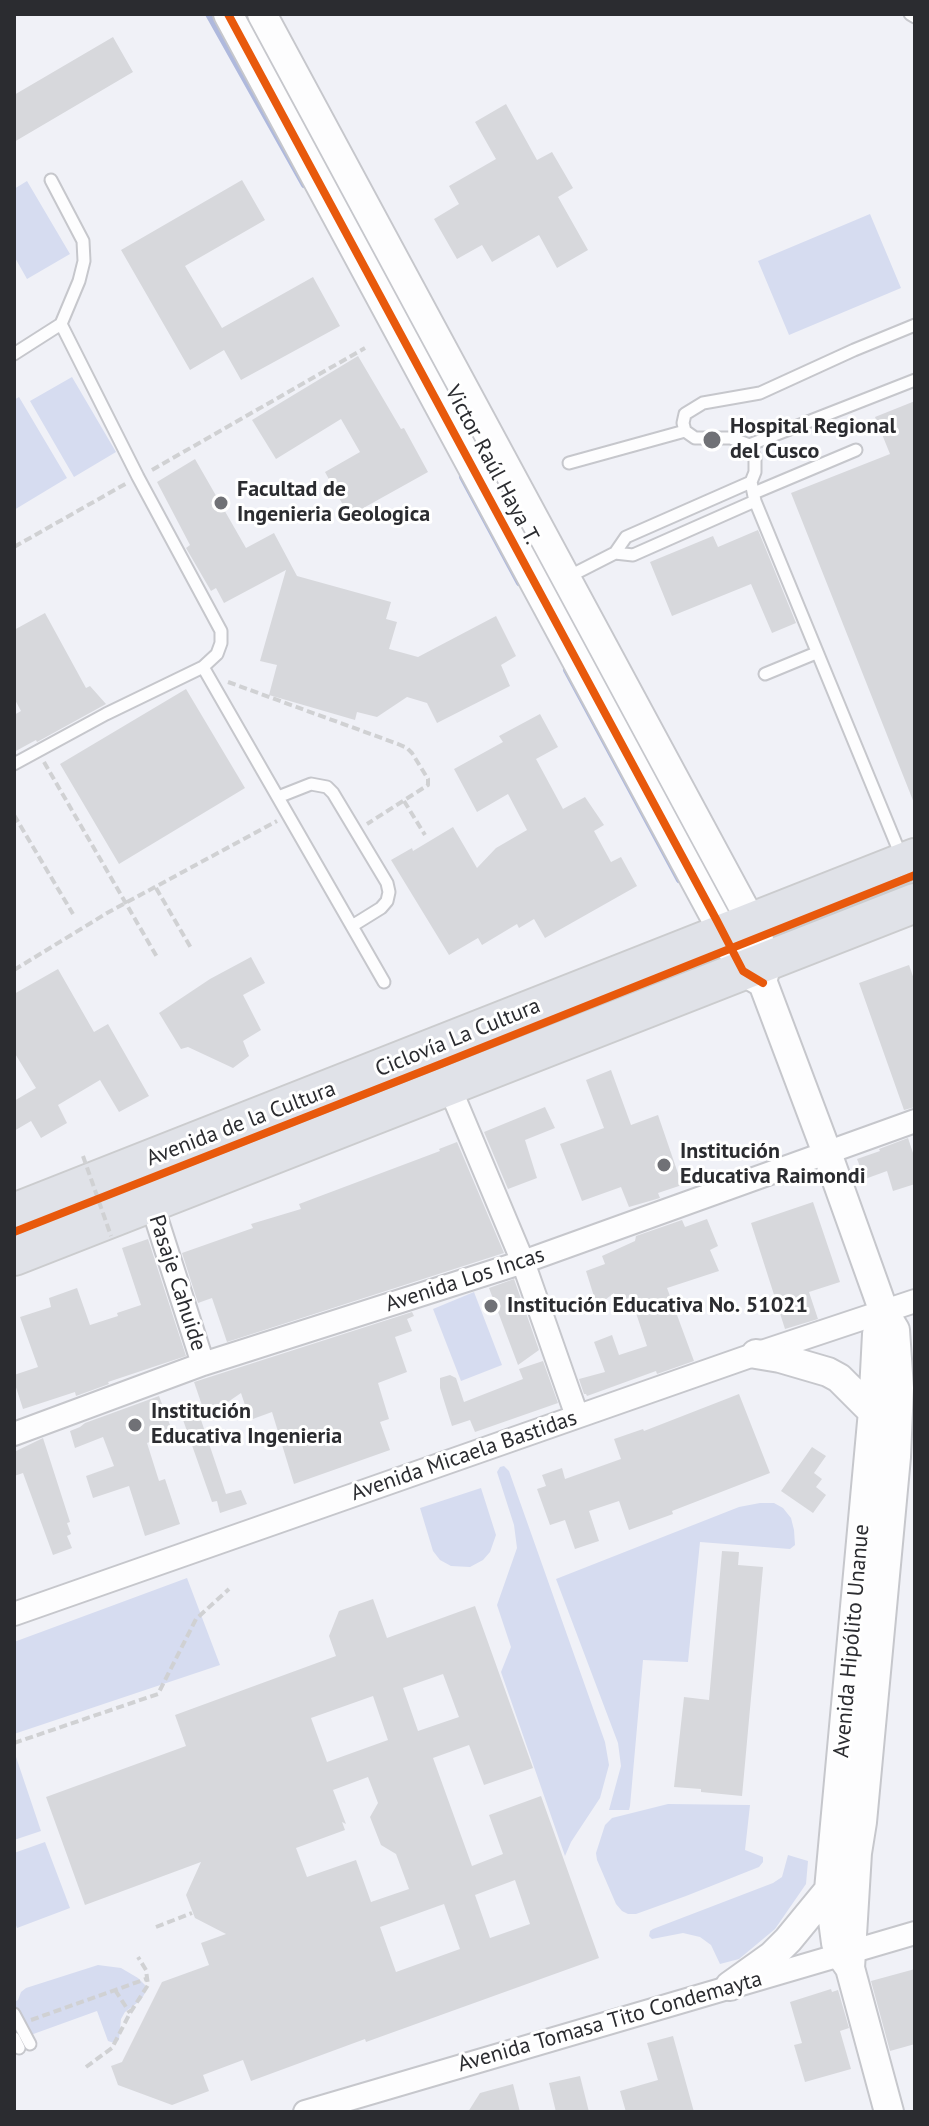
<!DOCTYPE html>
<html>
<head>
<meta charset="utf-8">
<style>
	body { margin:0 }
	#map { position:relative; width:929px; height:2126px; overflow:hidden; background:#f0f1f7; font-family:"PT Sans",sans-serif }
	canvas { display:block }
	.frame { position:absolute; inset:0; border:16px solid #2b2c30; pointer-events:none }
</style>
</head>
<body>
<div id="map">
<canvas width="929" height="2126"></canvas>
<div class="frame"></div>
</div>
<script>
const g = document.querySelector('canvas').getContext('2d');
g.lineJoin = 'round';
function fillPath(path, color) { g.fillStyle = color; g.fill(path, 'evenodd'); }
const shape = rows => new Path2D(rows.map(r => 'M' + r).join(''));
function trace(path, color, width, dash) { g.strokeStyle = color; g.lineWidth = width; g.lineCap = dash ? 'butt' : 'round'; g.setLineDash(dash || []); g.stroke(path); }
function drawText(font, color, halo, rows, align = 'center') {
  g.font = font + ' "PT Sans",sans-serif'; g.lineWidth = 6; g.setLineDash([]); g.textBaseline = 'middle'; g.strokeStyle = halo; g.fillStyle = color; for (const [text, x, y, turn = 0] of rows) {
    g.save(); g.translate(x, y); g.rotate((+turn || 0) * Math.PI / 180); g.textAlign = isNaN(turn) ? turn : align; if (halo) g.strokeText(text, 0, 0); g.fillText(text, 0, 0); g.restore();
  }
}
const green = shape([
	[27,181,70,254,27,279,14,256,14,189],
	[870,214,901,288,789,335,758,261],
	[72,377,116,452,74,477,30,401],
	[19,397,67,478,14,510,14,400],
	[474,1292,502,1365,461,1381,433,1309],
	[504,1466,509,1471,605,1742,609,1765,600,1798,571,1842,565,1856,501,1672,511,1647,497,1605,517,1548,514,1525,497,1472,500,1467],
	[481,1488,496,1535,490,1552,483,1560,470,1567,451,1566,440,1560,433,1551,420,1508],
	[760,1503,774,1503,783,1508,791,1518,794,1530,795,1545,790,1549,700,1542,688,1662,643,1660,630,1806,629,1810,609,1810,621,1766,618,1743,556,1579,739,1507],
	[187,1578,220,1665,14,1734,14,1642],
	[14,1751,41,1831,14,1840],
	[668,1804,750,1805,745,1850,763,1857,763,1862,759,1867,686,1896,636,1914,628,1914,622,1911,616,1904,597,1860,596,1853,605,1825,612,1818],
	[45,1842,70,1908,17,1928,14,1920,14,1853],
	[788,1855,808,1861,806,1884,775,1929,739,1959,720,1964,711,1945,700,1937,683,1933,652,1939,649,1936,650,1931,653,1929,773,1883,782,1877],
	[98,1965,121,1968,138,1978,145,1985,145,1993,141,2000,125,2012,121,2019,119,2040,114,2043,108,2041,97,2011,14,2041,14,2002,18,2000,21,1992,26,1988]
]);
const stream = shape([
	[208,14,304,185],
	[462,477,519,583],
	[566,670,679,880]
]);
const building = shape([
	[113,37,133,72,14,142,14,95],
	[506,104,537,160,552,152,573,188,558,197,588,250,557,268,539,235,492,262,482,245,457,259,434,219,459,204,449,186,496,159,475,122],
	[242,180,265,220,185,266,222,328,313,277,340,326,241,380,224,350,190,370,121,250],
	[358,356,401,429,404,428,428,472,349,516,325,472,360,452,341,419,276,459,252,420],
	[915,401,915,803,914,803,791,493,890,454,875,417],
	[195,459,246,548,274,533,297,576,391,602,386,619,397,622,389,649,418,657,496,616,516,656,501,665,510,686,437,723,427,703,407,697,377,717,357,712,355,720,269,695,277,665,260,661,286,570,224,603,216,588,211,591,186,548,190,545,157,482],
	[758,530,796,623,772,633,751,584,672,616,650,562,713,536,718,547],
	[45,613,86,688,90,686,106,704,37,742,36,740,14,752,14,715,21,711,14,698,14,630],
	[186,689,245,788,119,864,60,764],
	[540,714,558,747,536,759,563,809,585,797,604,825,594,831,611,862,621,857,637,886,545,938,534,919,519,928,517,924,482,945,478,938,449,955,391,860,412,848,413,851,453,827,477,868,496,848,527,830,508,794,477,812,454,769,503,742,499,736],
	[251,957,265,983,243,995,261,1030,243,1041,249,1056,233,1068,188,1047,181,1049,159,1013,210,979],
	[909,965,915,982,915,1107,904,1110,859,983],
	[58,969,94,1032,108,1024,149,1096,119,1112,100,1080,58,1105,67,1123,41,1138,31,1121,14,1131,14,1101,36,1088,14,1052,14,994],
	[611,1070,631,1125,658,1115,682,1185,658,1193,660,1198,629,1207,621,1187,582,1201,560,1144,604,1128,586,1080],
	[545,1107,555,1128,525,1140,537,1178,508,1189,484,1132],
	[908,1138,915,1159,915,1184,893,1191,887,1171,865,1179,857,1159,880,1151,879,1149],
	[457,1142,504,1253,227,1342,212,1298,198,1303,182,1253,253,1228,251,1224,301,1209,299,1204,440,1151,439,1149],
	[813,1202,840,1282,809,1292,818,1319,785,1329,751,1223],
	[707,1219,718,1246,710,1250,719,1271,667,1288,694,1361,657,1374,656,1371,587,1396,586,1394,584,1394,579,1379,605,1372,594,1342,612,1335,619,1355,647,1346,632,1301,619,1305,614,1293,597,1306,586,1271,605,1264,602,1256,635,1241,636,1236,682,1220,685,1227],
	[148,1239,186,1356,108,1382,109,1384,76,1396,75,1392,23,1409,14,1381,14,1375,38,1367,20,1317,51,1307,49,1298,77,1288,90,1325,118,1316,117,1313,141,1305,122,1248],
	[514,1279,539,1350,518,1365,489,1288],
	[412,1312,414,1316,407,1319,412,1331,395,1337,407,1372,378,1383,389,1419,380,1422,390,1450,294,1484,272,1412,250,1420,241,1393,206,1417,194,1382],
	[543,1361,558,1403,475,1432,470,1420,452,1426,440,1388,440,1378,450,1375,456,1378,464,1402,523,1379,519,1369],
	[739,1394,770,1473,672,1511,673,1514,629,1530,619,1501,589,1511,599,1541,575,1549,565,1520,550,1525,537,1489,546,1486,542,1475,562,1468,565,1479,621,1459,614,1439,643,1429,644,1431],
	[159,1396,173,1433,147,1443,159,1481,165,1479,180,1524,145,1536,129,1486,93,1498,86,1476,114,1466,103,1437,75,1448,70,1431,80,1427,85,1423],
	[198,1411,226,1494,241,1490,247,1504,220,1513,217,1501,212,1502,182,1417],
	[43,1438,70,1522,67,1523,71,1534,67,1536,72,1548,53,1555,23,1473,14,1476,14,1452],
	[812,1447,826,1456,814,1473,822,1479,816,1487,826,1495,813,1513,781,1491],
	[722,1551,739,1552,738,1565,763,1567,742,1796,701,1792,701,1789,674,1787,684,1697,709,1700],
	[373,1599,387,1638,475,1606,533,1768,484,1785,469,1745,433,1758,472,1866,503,1854,489,1815,541,1796,599,1958,366,2042,365,2039,251,2081,243,2060,203,2075,209,2091,172,2105,118,2085,111,2066,122,2062,162,1982,209,1965,201,1943,226,1934,195,1918,186,1895,201,1862,85,1905,46,1797,186,1746,175,1715,336,1656,329,1636,339,1611],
	[443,1674,459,1717,418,1731,403,1688],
	[373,1696,388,1740,327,1762,311,1718],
	[368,1777,378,1803,370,1817,381,1845,396,1854,409,1889,371,1902,356,1860,307,1877,296,1848,345,1830,342,1822,346,1824,333,1790],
	[515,1880,530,1924,490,1938,475,1895],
	[444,1904,460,1949,396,1972,380,1927],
	[915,1969,915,2044,890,2051,871,1981],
	[831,1989,832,1992,838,1990,849,2028,840,2031,851,2069,805,2082,794,2045,802,2043,790,2002],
	[673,2036,694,2112,626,2112,620,2091,658,2080,647,2043],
	[580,2076,589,2112,556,2112,549,2083],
	[513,2084,520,2112,468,2112,480,2093]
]);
const path = shape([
	[152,470,365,348],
	[14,547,127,483],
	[228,682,398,744,407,748,412,753,428,779,428,785,367,824],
	[44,762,157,957],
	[404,801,425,835],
	[14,815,73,914],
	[156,888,191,948],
	[14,970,107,913,277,821],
	[14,1743,158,1694,196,1619,229,1589],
	[156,1927,192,1913],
	[115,1990,130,2013],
	[31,2020,146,1979],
	[86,2067,112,2048,130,2013,148,1985,146,1970,138,1957]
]);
const service = shape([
	[910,14,915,17],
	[14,354,61,324],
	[749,445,731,438,695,438,685,431,683,423,685,414,703,403,760,393,854,350,915,325],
	[569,463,685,431],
	[751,482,626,537,615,553,633,555,755,501],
	[754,493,856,450],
	[566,578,615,553],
	[203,667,384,982],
	[765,674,816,653],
	[14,764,106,714,203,667,217,654,221,643,221,631,138,477,61,324,79,281,84,261,83,241,51,180],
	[278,797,311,784,327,787,333,793,387,883,389,892,387,901,381,908,352,926],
	[902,858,755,501,751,482,755,472,755,457,749,445,915,380],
	[14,2014,30,2044],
	[14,2038,19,2048]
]);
const minor = shape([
	[449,1086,523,1262,577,1416],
	[151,1202,203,1364],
	[14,1434,203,1364,523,1262,915,1121],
	[14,1614,756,1354,915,1301],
	[305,2112,915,1933]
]);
const tertiary = shape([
	[228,14,716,919,743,971,763,983],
	[262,14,752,923,767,961,763,979],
	[763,983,827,1153,884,1312,895,1330,899,1388,896,1457,862,1822,857,1853,850,1968],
	[884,1312,877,1334,873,1411,829,1890,836,1943,840,1954,850,1968,889,2112],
	[756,1354,780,1358,828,1372,839,1378,880,1419],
	[730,1986,772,1956,788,1940,834,1884]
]);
const trunk = shape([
	[14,1213,915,858],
	[14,1256,915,903]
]);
const pathBridge = shape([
	[83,1156,111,1236]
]);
const cycleway = shape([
	[228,14,716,919,743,971,763,983],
	[14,1232,441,1064,915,875]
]);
const markers = [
	[712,440,10,"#707176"],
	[221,503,8,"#707176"],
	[664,1165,8,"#707176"],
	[491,1306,8,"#707176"],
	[135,1425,8,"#707176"]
];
const poiNames = [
	["Hospital Regional",730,427],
	["del Cusco",730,452],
	["Facultad de",237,490],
	["Ingenieria Geologica",237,515],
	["Institución",680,1152],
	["Educativa Raimondi",680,1177],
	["Institución Educativa No. 51021",507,1306],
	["Institución",151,1412],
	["Educativa Ingenieria",151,1437]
];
const streetNames = [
	["Victor Raúl Haya T.",492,465,62],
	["Ciclovía La Cultura",458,1038,-22],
	["Avenida de la Cultura",241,1124,-21],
	["Avenida Los Incas",465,1280,-18],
	["Pasaje Cahuide",177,1283,72],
	["Avenida Micaela Bastidas",464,1456,-19],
	["Avenida Hipólito Unanue",852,1641,-85],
	["Avenida Tomasa Tito Condemayta",610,2022,-16]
];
fillPath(green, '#d6dcf0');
trace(stream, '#afb9dd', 6);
fillPath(building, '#d7d8dc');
trace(service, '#c6c7cc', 15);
trace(minor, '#c6c7cc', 26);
trace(tertiary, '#c6c7cc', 32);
trace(trunk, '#cbccce', 42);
trace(path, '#d0d1d3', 4, [8, 4]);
trace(service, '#fdfdfe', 11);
trace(minor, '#fdfdfe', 22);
trace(tertiary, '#fdfdfe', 28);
trace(trunk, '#e0e2e8', 38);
trace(pathBridge, '#d0d1d3', 4, [8, 4]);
trace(cycleway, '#e8590c', 8);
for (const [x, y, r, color] of markers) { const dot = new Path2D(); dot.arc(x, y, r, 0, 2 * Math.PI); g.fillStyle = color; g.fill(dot); trace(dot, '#fff', 3); }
drawText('bold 22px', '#2b2c30', '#fff', poiNames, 'left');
drawText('22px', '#2b2c30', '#fff', streetNames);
</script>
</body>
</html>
